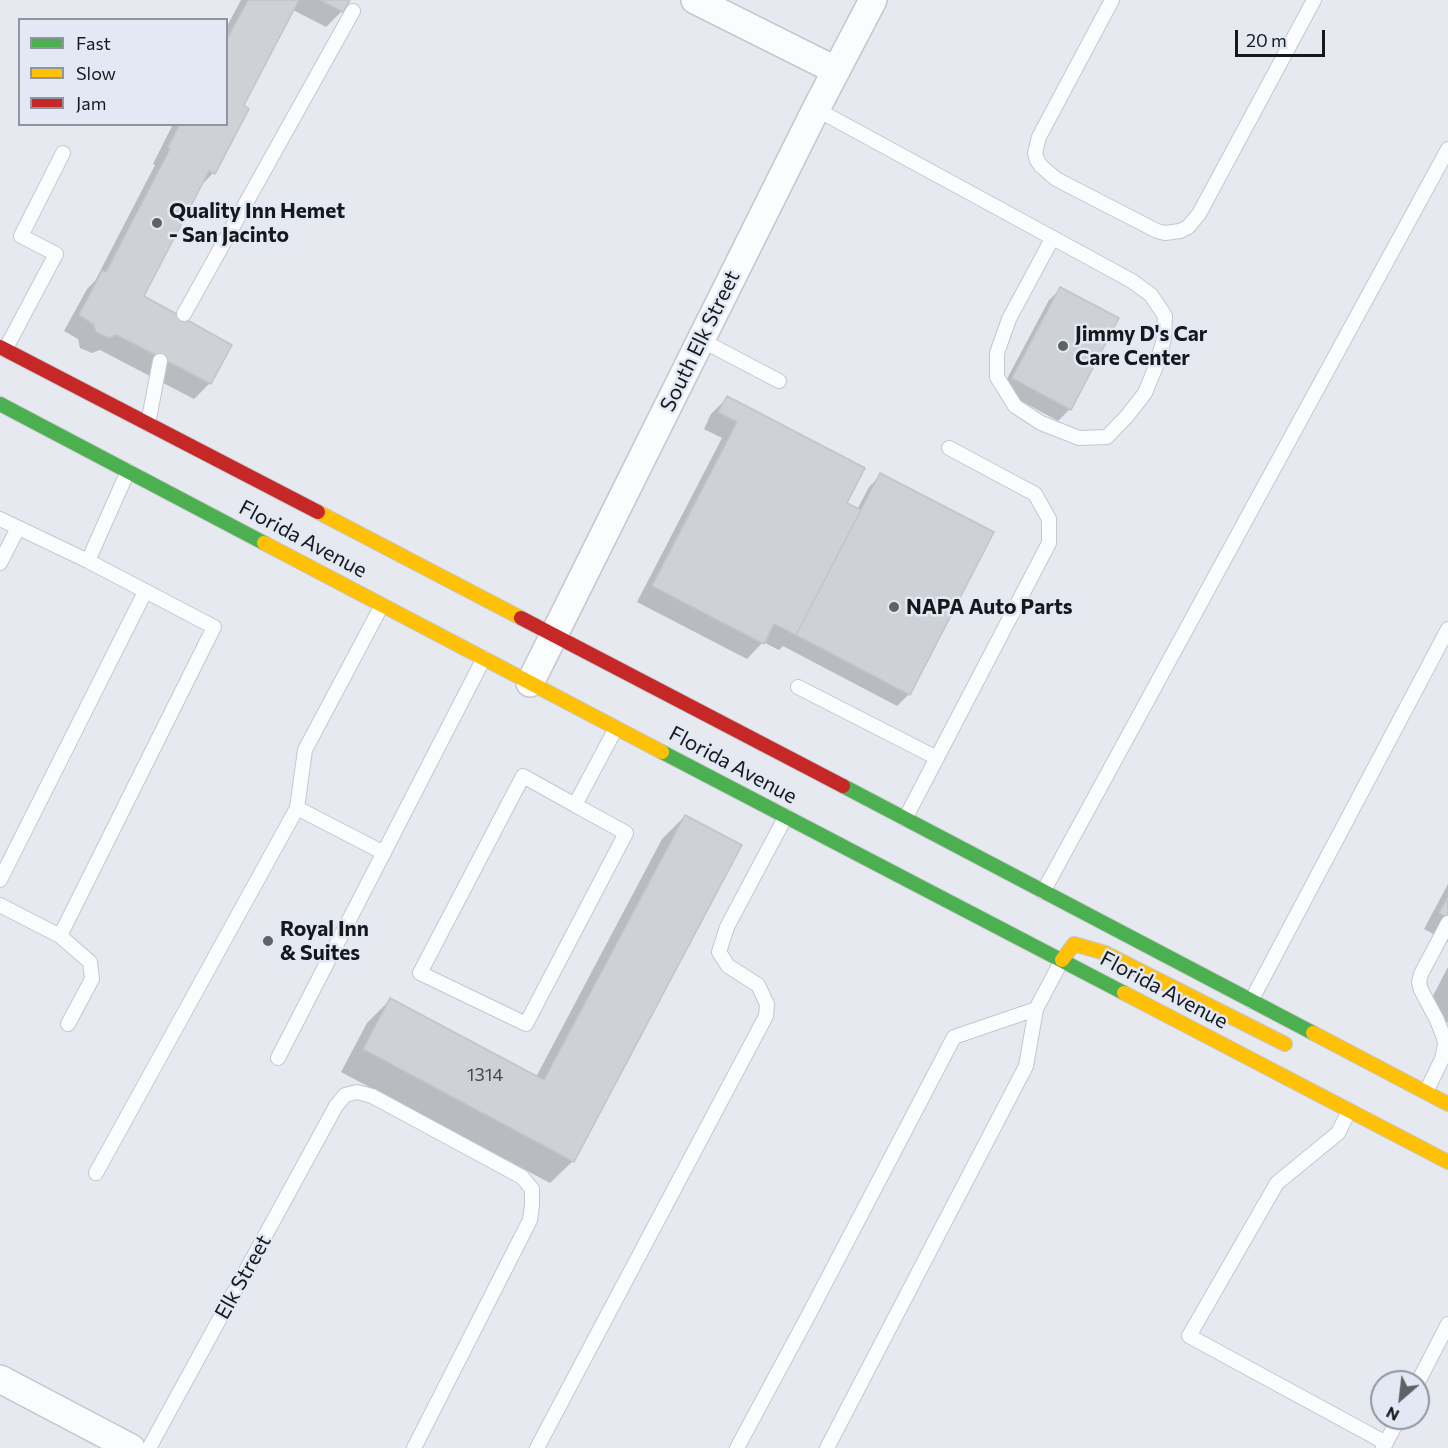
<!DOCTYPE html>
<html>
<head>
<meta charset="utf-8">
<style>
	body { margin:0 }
	#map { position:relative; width:1448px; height:1448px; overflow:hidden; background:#e6eaf0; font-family:Commissioner,sans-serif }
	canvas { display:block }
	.legend { position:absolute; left:18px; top:18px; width:210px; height:108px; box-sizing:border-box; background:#e2e9f4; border:2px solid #90959e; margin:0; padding:8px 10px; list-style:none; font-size:18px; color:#16181c }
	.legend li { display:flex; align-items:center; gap:12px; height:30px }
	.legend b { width:30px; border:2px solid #90959e }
	.north { position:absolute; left:1370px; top:1370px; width:60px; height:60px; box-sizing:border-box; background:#e2e9f4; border:2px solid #90959e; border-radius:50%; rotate:208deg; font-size:16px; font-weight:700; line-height:24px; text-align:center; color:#16181c }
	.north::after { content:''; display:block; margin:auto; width:21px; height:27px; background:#5f6266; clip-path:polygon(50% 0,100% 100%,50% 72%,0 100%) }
	.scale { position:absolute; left:1235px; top:30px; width:90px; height:27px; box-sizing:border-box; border:3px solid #16181c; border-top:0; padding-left:8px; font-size:18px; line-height:21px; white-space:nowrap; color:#16181c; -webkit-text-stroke:4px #e2e9f4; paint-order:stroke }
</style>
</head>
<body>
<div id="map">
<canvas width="1448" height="1448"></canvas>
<ul class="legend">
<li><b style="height:8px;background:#4caf50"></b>Fast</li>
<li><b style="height:8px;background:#ffc107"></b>Slow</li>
<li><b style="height:8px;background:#c62828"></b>Jam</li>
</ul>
<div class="north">N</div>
<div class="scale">20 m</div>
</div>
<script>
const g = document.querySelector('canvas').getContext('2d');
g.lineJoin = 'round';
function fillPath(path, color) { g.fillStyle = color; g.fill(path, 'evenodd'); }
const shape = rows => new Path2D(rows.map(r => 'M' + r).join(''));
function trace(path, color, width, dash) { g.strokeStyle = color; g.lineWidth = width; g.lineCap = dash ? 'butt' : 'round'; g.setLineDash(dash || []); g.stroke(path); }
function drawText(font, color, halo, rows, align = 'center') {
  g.font = font + ' Commissioner,sans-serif'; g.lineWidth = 5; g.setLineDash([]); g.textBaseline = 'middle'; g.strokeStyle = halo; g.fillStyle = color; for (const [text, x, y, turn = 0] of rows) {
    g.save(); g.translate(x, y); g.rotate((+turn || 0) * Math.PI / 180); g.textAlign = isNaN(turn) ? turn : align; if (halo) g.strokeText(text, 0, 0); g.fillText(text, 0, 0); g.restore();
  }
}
const shadow = shape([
	[241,0,348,0,342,11,326,27,293,10,242,106,247,109,213,173,198,189,142,296,210,383,194,399,100,350,92,353,80,348,78,339,64,331,87,289,95,281,155,165,153,164,173,124,226,124,226,28],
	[1061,289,1070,409,1058,421,1001,390,1049,300],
	[727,398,845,504,857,510,869,487,881,475,909,694,897,706,783,646,779,650,763,642,747,659,637,602,722,438,704,429,711,414],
	[685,816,573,1161,550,1183,341,1072,367,1023,390,1000,536,1077,662,839],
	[1448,884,1448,942,1424,929],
	[1448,967,1448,1023,1425,1011]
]);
const building = shape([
	[248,0,299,0,244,105,249,109,215,174,209,171,144,296,232,345,211,384,117,335,109,338,96,332,93,324,79,315,102,271,106,272,170,149,168,147,180,124,226,124,226,41,248,0],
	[320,0,350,0,343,12,320,0],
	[1060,287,1119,318,1071,410,1012,378,1060,287],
	[727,396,865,468,847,503,861,510,796,635,774,624,764,644,652,586,737,422,718,412,727,396],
	[880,473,994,532,910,695,796,635,880,473],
	[685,815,742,845,574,1162,363,1049,390,998,544,1080,685,815],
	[1448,896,1448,918,1439,913,1448,896]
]);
const lane = shape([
	[1112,0,1039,137,1035,153,1037,160,1041,166,1056,179,1157,231,1165,233,1180,231,1188,227,1199,214,1314,0],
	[816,109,1132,281,1151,295,1165,316,1164,339,1156,366,1145,393,1127,416,1107,437,1079,438,1041,423,1015,406,997,377,997,353,1009,319,1052,239],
	[184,314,353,11],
	[701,340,779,381],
	[5,350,56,254,21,236,63,153],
	[148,424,160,361],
	[0,519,88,561,214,627,60,936,0,905],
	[88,561,128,471],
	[0,563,18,528],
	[798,687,937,758],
	[575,805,626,833,526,1024,420,973,523,776,575,805,616,728],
	[297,808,305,750,382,605],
	[905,819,1049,543,1049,519,1035,494,949,448],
	[0,880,145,592],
	[1043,892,1448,149],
	[60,936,90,962,92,979,68,1024],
	[1251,1001,1448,629],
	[278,1058,484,658],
	[1426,1092,1442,1059,1445,1045,1444,1038,1437,1020,1421,990,1419,982,1421,974,1448,923],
	[1349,1111,1338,1133,1277,1183,1189,1336,1386,1443],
	[96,1173,297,808,384,853],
	[1418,1382,1448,1324],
	[149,1448,336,1106,345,1095,357,1092,372,1096,522,1177,532,1189,532,1205,530,1220,414,1448],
	[537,1448,766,1016,767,1004,758,985,728,966,719,952,727,927,786,816],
	[737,1448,807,1318,954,1037,1036,1009],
	[827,1448,1026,1066,1036,1009,1062,960],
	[1383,1448,1399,1418]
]);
const street = shape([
	[695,0,835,70],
	[530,683,816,109,873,0],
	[0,1379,131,1448]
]);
const fast = shape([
	[0,404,264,543],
	[662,752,1124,993],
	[843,786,1313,1033]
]);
const slow = shape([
	[318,512,521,618],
	[264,543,662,752],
	[1062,960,1074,944,1105,953,1285,1044],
	[1124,993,1448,1162],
	[1313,1033,1448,1104]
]);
const jam = shape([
	[0,347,318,512],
	[521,618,843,786]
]);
const markers = [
	[157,223,6,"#5f6266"],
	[1063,346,6,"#5f6266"],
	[894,607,6,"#5f6266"],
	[268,941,6,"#5f6266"]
];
const numberNames = [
	["1314",485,1075]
];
const poiNames = [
	["Quality Inn Hemet",169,211],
	["- San Jacinto",169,235],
	["Jimmy D's Car",1075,334],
	["Care Center",1075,358],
	["NAPA Auto Parts",906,607],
	["Royal Inn",280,929],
	["& Suites",280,953]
];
const streetNames = [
	["South Elk Street",700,341,-64],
	["Florida Avenue",303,539,28],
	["Florida Avenue",733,765,28],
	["Florida Avenue",1164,990,28],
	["Elk Street",243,1277,-61]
];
fillPath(shadow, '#0003');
fillPath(building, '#ced1d5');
trace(building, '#c1c4c8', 1.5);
trace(lane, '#c4c7cc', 16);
trace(street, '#c4c7cc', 30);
trace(fast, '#c4c7cc', 16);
trace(slow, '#c4c7cc', 16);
trace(jam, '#c4c7cc', 16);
trace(lane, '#fbfcfd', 14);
trace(street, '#fbfcfd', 27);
trace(fast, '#4caf50', 14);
trace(slow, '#ffc107', 14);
trace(jam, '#c62828', 14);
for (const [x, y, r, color] of markers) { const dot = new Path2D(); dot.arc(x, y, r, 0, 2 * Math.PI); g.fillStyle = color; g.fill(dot); trace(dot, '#e2e9f4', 2); }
drawText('18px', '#46484c', null, numberNames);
drawText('bold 21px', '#16181c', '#e2e9f4', poiNames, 'left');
drawText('21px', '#16181c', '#e2e9f4', streetNames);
</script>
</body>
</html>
